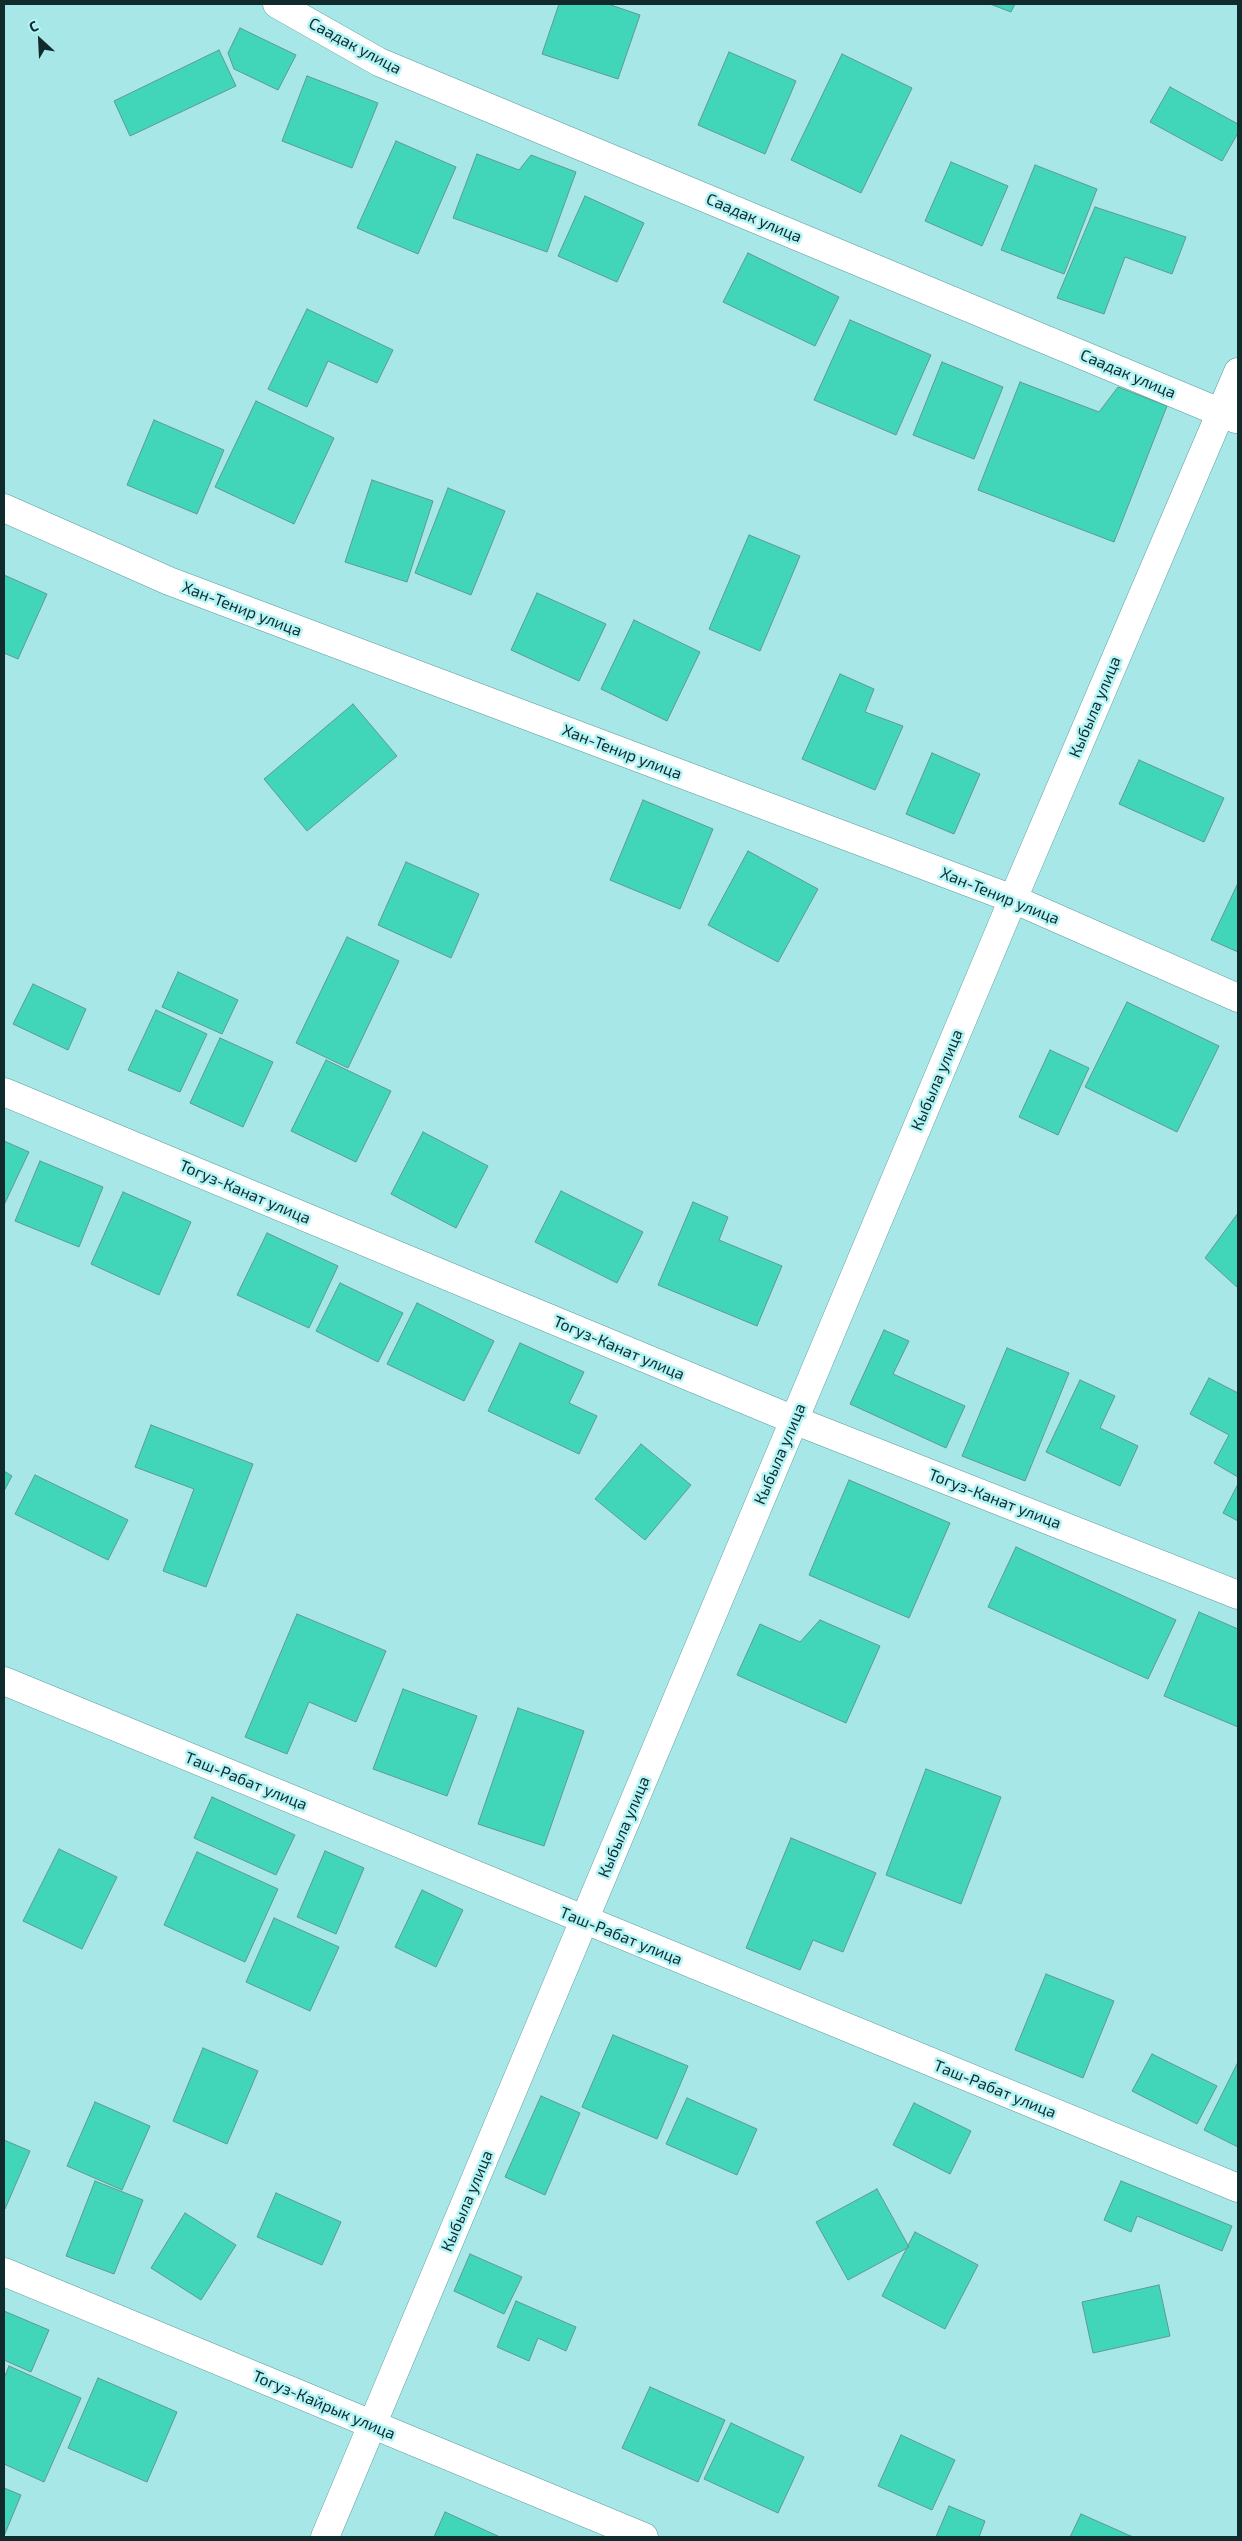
<!DOCTYPE html>
<html>
<head>
<meta charset="utf-8">
<style>
	body { margin:0 }
	#map { position:relative; width:1242px; height:2541px; overflow:hidden; background:#a7e7e8; font-family:"Exo 2",sans-serif }
	canvas { display:block }
	.frame { position:absolute; inset:0; border:5px solid #112b2c; pointer-events:none }
	.north { position:absolute; left:15px; top:15px; width:50px; height:50px; -webkit-text-stroke:4px #b3f4f6; paint-order:stroke; rotate:335deg; font-size:14px; font-weight:700; line-height:20px; text-align:center; color:#112b2c }
	.north::after { content:''; display:block; margin:auto; width:18px; height:22px; background:#112b2c; clip-path:polygon(50% 0,100% 100%,50% 72%,0 100%) }
</style>
</head>
<body>
<div id="map">
<canvas width="1242" height="2541"></canvas>
<div class="frame"></div>
<div class="north">С</div>
</div>
<script>
const g = document.querySelector('canvas').getContext('2d');
g.lineJoin = 'round';
function fillPath(path, color) { g.fillStyle = color; g.fill(path, 'evenodd'); }
const shape = rows => new Path2D(rows.map(r => 'M' + r).join(''));
function trace(path, color, width, dash) { g.strokeStyle = color; g.lineWidth = width; g.lineCap = dash ? 'butt' : 'round'; g.setLineDash(dash || []); g.stroke(path); }
function drawText(font, color, halo, rows, align = 'center') {
  g.font = font + ' "Exo 2",sans-serif'; g.lineWidth = 5; g.setLineDash([]); g.textBaseline = 'middle'; g.strokeStyle = halo; g.fillStyle = color; for (const [text, x, y, turn = 0] of rows) {
    g.save(); g.translate(x, y); g.rotate((+turn || 0) * Math.PI / 180); g.textAlign = isNaN(turn) ? turn : align; if (halo) g.strokeText(text, 0, 0); g.fillText(text, 0, 0); g.restore();
  }
}
const building = shape([
	[559,4,608,4,640,15,618,79,542,54,559,4],
	[990,4,1015,4,1011,12,990,4],
	[240,28,296,55,278,90,234,69,228,53,240,28],
	[219,50,236,86,130,136,114,101,219,50],
	[729,52,796,81,765,154,698,125,729,52],
	[842,54,912,88,861,193,791,160,842,54],
	[307,76,378,103,352,168,282,141,307,76],
	[1170,87,1238,124,1238,133,1222,161,1150,122,1170,87],
	[396,141,456,167,418,254,357,228,396,141],
	[477,154,519,170,531,155,576,172,547,252,453,218,477,154],
	[951,162,1008,186,982,246,925,221,951,162],
	[1035,165,1097,189,1064,274,1001,250,1035,165],
	[585,196,644,223,617,282,558,256,585,196],
	[1095,207,1186,237,1172,274,1125,257,1104,314,1057,298,1095,207],
	[748,253,839,297,815,346,723,302,748,253],
	[307,309,393,350,377,383,328,361,307,407,268,389,307,309],
	[850,320,931,355,896,435,814,400,850,320],
	[942,362,1003,387,974,459,913,435,942,362],
	[1020,382,1099,412,1118,387,1167,406,1114,542,978,490,1020,382],
	[256,401,334,438,294,524,215,487,256,401],
	[154,420,224,450,197,514,127,485,154,420],
	[372,480,433,501,407,582,345,562,372,480],
	[448,488,505,511,471,595,415,573,448,488],
	[749,535,800,556,760,651,709,629,749,535],
	[4,575,47,594,18,659,4,653,4,575],
	[537,593,606,624,579,681,511,650,537,593],
	[634,620,700,652,667,721,601,689,634,620],
	[840,674,874,689,865,712,903,726,875,790,802,759,840,674],
	[353,704,397,756,307,831,264,779,353,704],
	[932,753,980,774,954,834,906,814,932,753],
	[1139,760,1224,798,1204,842,1119,804,1139,760],
	[643,800,713,829,680,909,610,880,643,800],
	[748,851,818,889,778,962,708,925,748,851],
	[406,862,479,894,451,958,378,925,406,862],
	[1238,883,1238,952,1211,940,1238,883],
	[347,937,399,961,348,1068,296,1043,347,937],
	[178,972,238,1000,222,1034,162,1007,178,972],
	[33,984,86,1009,68,1050,13,1024,33,984],
	[1127,1002,1219,1046,1177,1132,1085,1087,1127,1002],
	[156,1010,207,1034,180,1092,128,1070,156,1010],
	[220,1038,273,1062,243,1127,190,1103,220,1038],
	[1050,1050,1089,1068,1058,1135,1019,1117,1050,1050],
	[326,1060,391,1091,356,1162,291,1131,326,1060],
	[423,1132,488,1166,456,1228,391,1194,423,1132],
	[4,1141,29,1152,4,1205,4,1141],
	[40,1161,103,1187,79,1247,15,1221,40,1161],
	[561,1191,643,1232,617,1283,535,1242,561,1191],
	[123,1192,191,1222,159,1295,91,1264,123,1192],
	[693,1202,728,1217,719,1240,782,1266,757,1326,658,1285,693,1202],
	[1238,1213,1238,1288,1205,1258,1238,1213],
	[267,1233,338,1266,309,1328,237,1295,267,1233],
	[340,1283,403,1313,378,1362,316,1331,340,1283],
	[417,1303,494,1341,464,1401,387,1364,417,1303],
	[884,1330,909,1341,893,1374,965,1406,946,1448,850,1404,884,1330],
	[520,1343,584,1372,569,1403,597,1416,579,1454,488,1411,520,1343],
	[1007,1348,1069,1373,1025,1481,962,1456,1007,1348],
	[1209,1378,1238,1393,1238,1477,1214,1463,1229,1435,1190,1414,1209,1378],
	[1080,1380,1115,1396,1100,1428,1138,1446,1120,1486,1046,1452,1080,1380],
	[151,1425,253,1464,206,1587,163,1571,194,1489,135,1467,151,1425],
	[641,1444,691,1485,645,1540,595,1499,641,1444],
	[4,1471,12,1476,4,1491,4,1471],
	[35,1475,128,1520,108,1560,15,1514,35,1475],
	[849,1480,950,1523,909,1618,809,1575,849,1480],
	[1238,1484,1238,1521,1223,1513,1238,1484],
	[1016,1547,1176,1620,1148,1679,988,1607,1016,1547],
	[1199,1612,1238,1629,1238,1727,1164,1696,1199,1612],
	[297,1614,386,1651,356,1722,309,1702,287,1754,245,1737,297,1614],
	[820,1620,880,1646,846,1723,737,1675,760,1624,800,1642,820,1620],
	[403,1689,477,1716,447,1796,373,1769,403,1689],
	[518,1708,584,1731,544,1846,478,1824,518,1708],
	[926,1769,1001,1797,961,1904,886,1875,926,1769],
	[212,1797,295,1835,276,1875,194,1838,212,1797],
	[791,1838,876,1873,843,1952,813,1940,800,1970,746,1948,791,1838],
	[59,1849,117,1877,82,1949,23,1921,59,1849],
	[325,1851,364,1868,336,1934,297,1917,325,1851],
	[197,1852,278,1889,245,1962,164,1925,197,1852],
	[422,1890,463,1910,436,1967,395,1947,422,1890],
	[274,1918,339,1947,310,2011,246,1982,274,1918],
	[1046,1974,1114,2001,1083,2078,1015,2050,1046,1974],
	[613,2035,688,2066,657,2139,582,2107,613,2035],
	[203,2048,258,2071,227,2144,173,2121,203,2048],
	[1152,2054,1217,2086,1197,2124,1132,2091,1152,2054],
	[1238,2062,1238,2147,1204,2130,1238,2062],
	[541,2096,580,2113,545,2195,505,2177,541,2096],
	[687,2098,757,2129,737,2175,666,2144,687,2098],
	[95,2102,150,2126,122,2190,67,2166,95,2102],
	[914,2103,971,2131,950,2174,893,2145,914,2103],
	[4,2140,30,2151,5,2209,4,2208,4,2140],
	[95,2181,143,2200,114,2274,66,2256,95,2181],
	[1121,2181,1232,2226,1222,2251,1137,2216,1131,2232,1104,2220,1121,2181],
	[877,2189,909,2247,848,2280,816,2222,877,2189],
	[276,2193,341,2222,322,2265,257,2237,276,2193],
	[185,2213,236,2245,201,2300,151,2268,185,2213],
	[915,2232,978,2265,945,2329,882,2296,915,2232],
	[470,2254,522,2277,504,2314,454,2291,470,2254],
	[1159,2285,1170,2336,1093,2353,1082,2302,1159,2285],
	[516,2301,576,2327,566,2351,538,2338,529,2361,497,2347,516,2301],
	[4,2311,49,2330,31,2372,4,2360,4,2311],
	[9,2366,81,2398,44,2482,4,2464,4,2378,9,2366],
	[98,2378,177,2412,147,2482,68,2448,98,2378],
	[650,2387,725,2420,698,2482,622,2448,650,2387],
	[731,2423,804,2457,778,2513,704,2479,731,2423],
	[901,2435,955,2460,932,2510,878,2486,901,2435],
	[4,2488,21,2495,4,2536,4,2488],
	[949,2506,985,2521,979,2537,936,2537,949,2506],
	[445,2512,500,2537,434,2537,445,2512],
	[1081,2514,1133,2537,1070,2537,1081,2514]
]);
const minor = shape([
	[277,4,379,62,1236,419],
	[4,508,169,581,1013,899,1238,998],
	[4,1092,794,1420,1238,1595],
	[4,1681,1238,2188],
	[4,2272,644,2537],
	[325,2537,1013,899,1238,372]
]);
const streetNames = [
	["Саадак улица",355,46,28],
	["Саадак улица",754,218,23],
	["Саадак улица",1128,374,23],
	["Хан-Тенир улица",242,609,21],
	["Кыбыла улица",1095,707,-67],
	["Хан-Тенир улица",622,752,21],
	["Хан-Тенир улица",1000,896,22],
	["Кыбыла улица",937,1080,-67],
	["Тогуз-Канат улица",245,1192,23],
	["Тогуз-Канат улица",619,1348,23],
	["Кыбыла улица",780,1454,-67],
	["Тогуз-Канат улица",995,1499,21],
	["Таш-Рабат улица",246,1781,22],
	["Кыбыла улица",624,1827,-67],
	["Таш-Рабат улица",621,1936,22],
	["Таш-Рабат улица",995,2089,22],
	["Кыбыла улица",467,2201,-67],
	["Тогуз-Кайрык улица",324,2405,23]
];
fillPath(building, '#41d5ba');
trace(building, '#609a8d', 1);
trace(minor, '#5c9b9c', 29);
trace(minor, '#fff', 28);
drawText('16px', '#112b2c', '#b3f4f6', streetNames);
</script>
</body>
</html>
